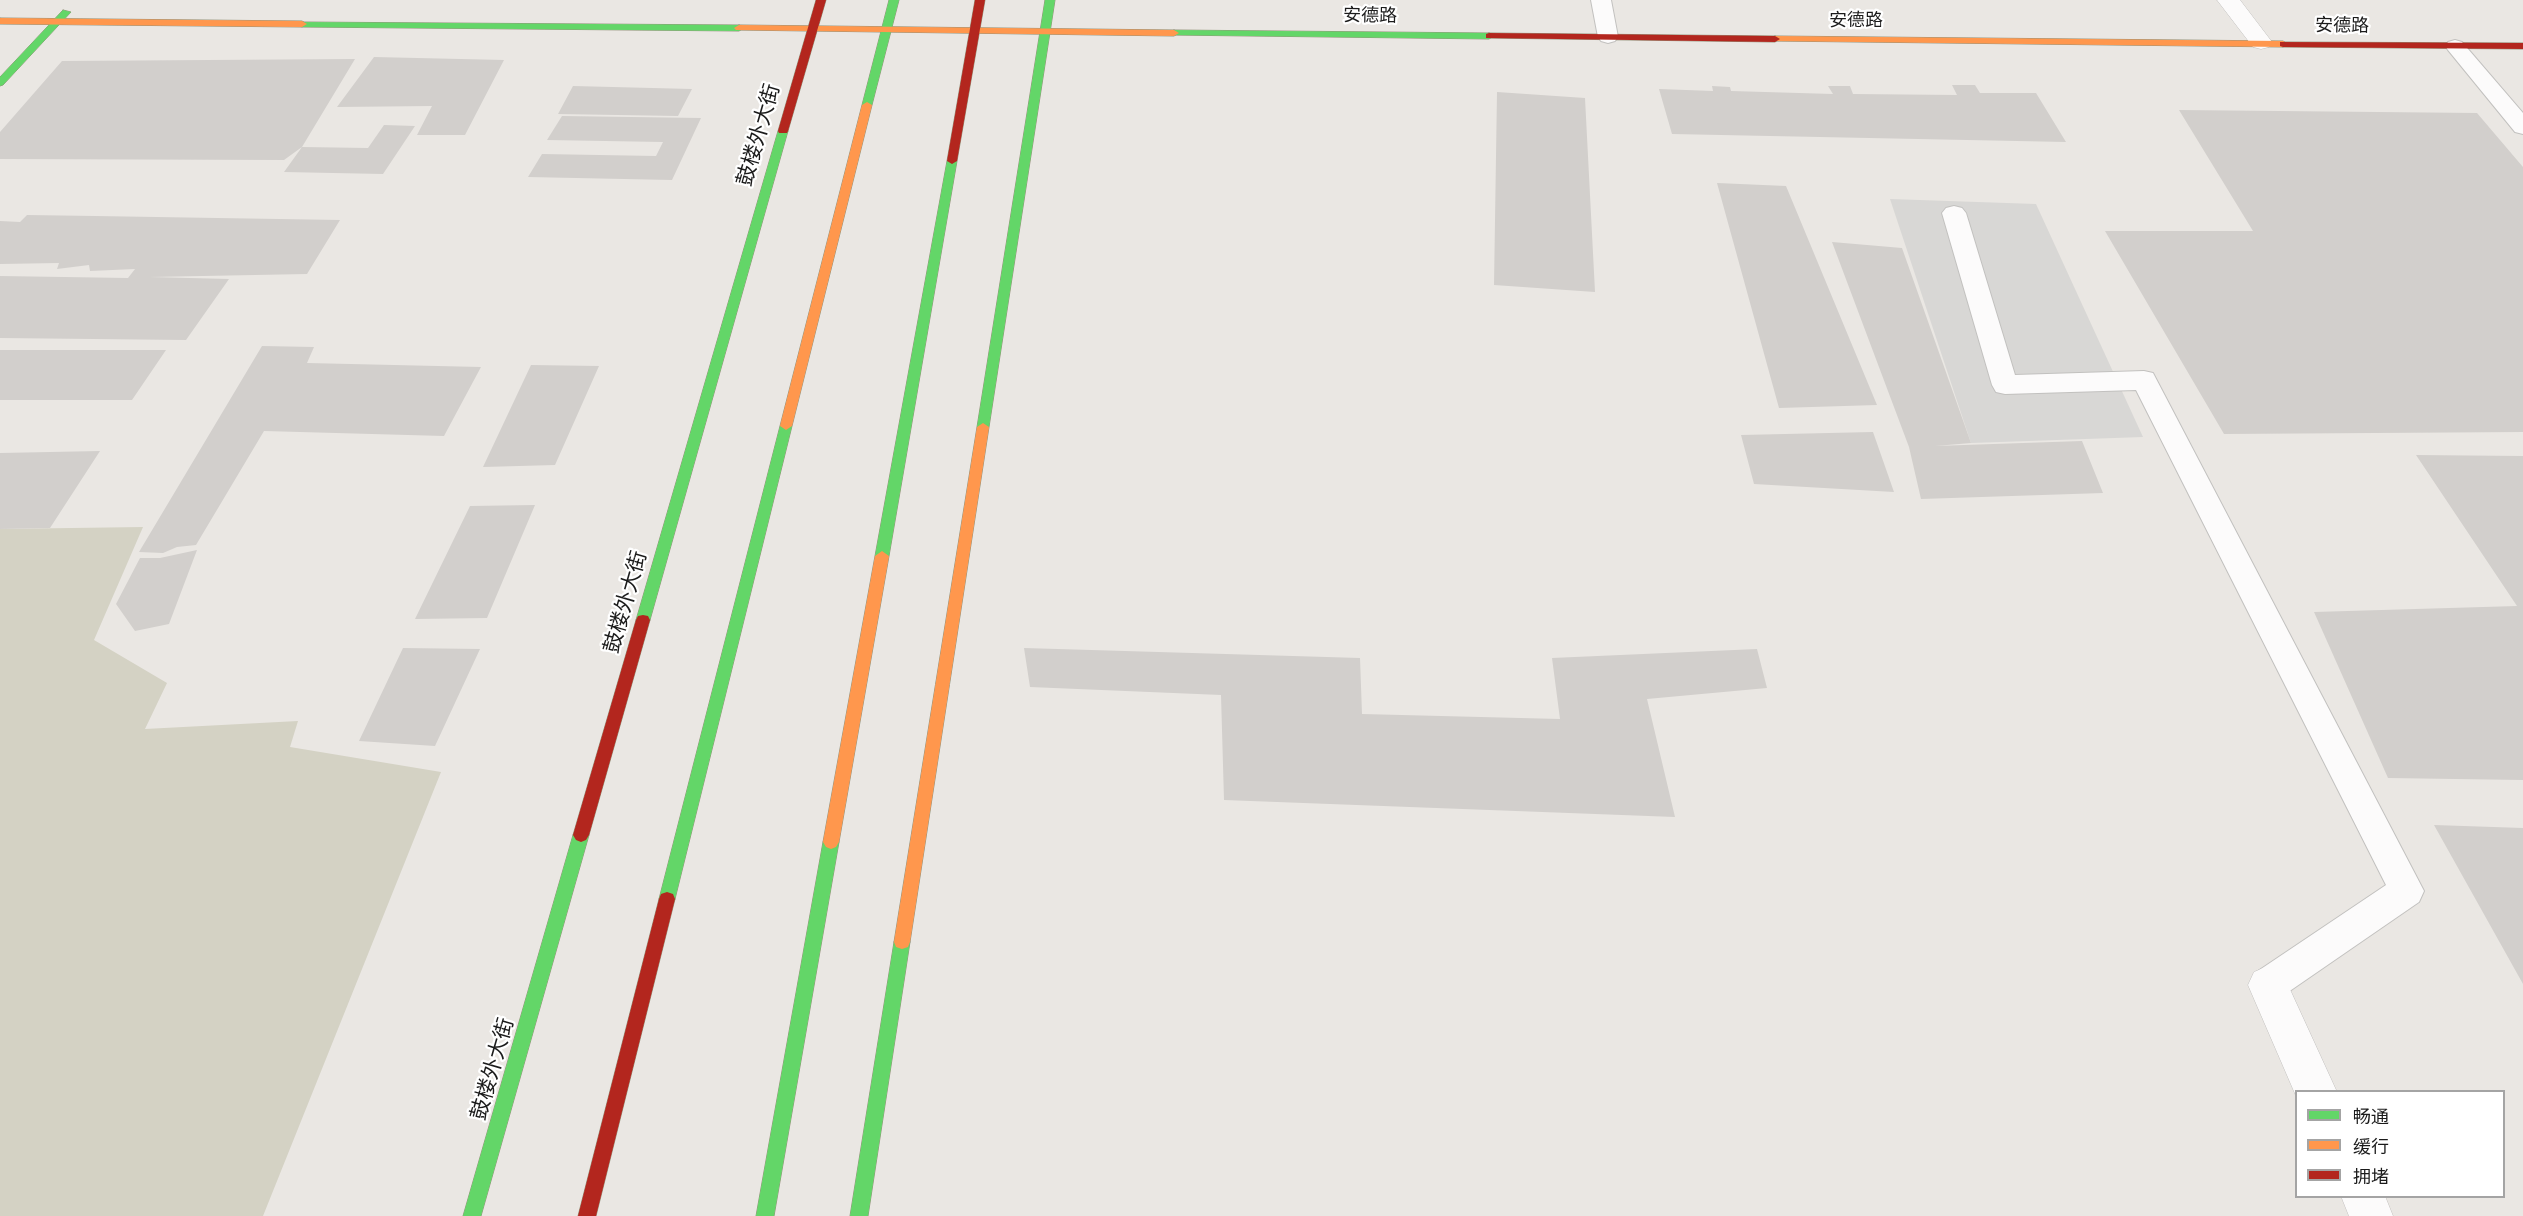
<!DOCTYPE html>
<html>
<head>
<meta charset="utf-8">
<style>
	body { margin:0 }
	#map { position:relative; width:2523px; height:1216px; overflow:hidden; background:#eae7e3; font-family:"IBM Plex Sans","Noto Sans SC",sans-serif }
	canvas { display:block }
	.legend { position:absolute; left:2295px; top:1090px; width:210px; height:108px; box-sizing:border-box; background:#fff; border:2px solid #a4a4a4; margin:0; padding:8px 10px; list-style:none; font-size:18px; color:#1b1b1b }
	.legend li { display:flex; align-items:center; gap:12px; height:30px }
	.legend b { width:30px; border:2px solid #a4a4a4 }
</style>
</head>
<body>
<div id="map">
<canvas width="2523" height="1216"></canvas>
<ul class="legend">
<li><b style="height:8px;background:#63d668"></b>畅通</li>
<li><b style="height:8px;background:#ff974d"></b>缓行</li>
<li><b style="height:8px;background:#b3261e"></b>拥堵</li>
</ul>
</div>
<script>
const g = document.querySelector('canvas').getContext('2d');
g.lineJoin = 'round';
function fillPath(path, color) { g.fillStyle = color; g.fill(path, 'evenodd'); }
const shape = rows => new Path2D(rows.map(r => 'M' + r).join(''));
function trace(path, color, width, dash) { g.strokeStyle = color; g.lineWidth = width; g.lineCap = dash ? 'butt' : 'round'; g.setLineDash(dash || []); g.stroke(path); }
function drawText(font, color, halo, rows, align = 'center') {
  g.font = font + ' "IBM Plex Sans","Noto Sans SC",sans-serif'; g.lineWidth = 4.5; g.setLineDash([]); g.textBaseline = 'middle'; g.strokeStyle = halo; g.fillStyle = color; for (const [text, x, y, turn = 0] of rows) {
    g.save(); g.translate(x, y); g.rotate((+turn || 0) * Math.PI / 180); g.textAlign = isNaN(turn) ? turn : align; if (halo) g.strokeText(text, 0, 0); g.fillText(text, 0, 0); g.restore();
  }
}
const construction = shape([
	[143,527,94,640,167,683,145,729,298,721,290,747,441,772,263,1216,0,1216,0,529]
]);
const parking = shape([
	[1890,199,2036,204,2143,437,1971,443]
]);
const building = shape([
	[374,57,504,60,465,135,417,135,432,106,337,107],
	[355,59,302,147,368,148,384,125,415,126,383,174,284,172,302,147,284,160,0,159,0,132,62,61],
	[1952,85,1975,85,1980,93,2036,93,2066,142,1672,134,1659,89,1713,91,1712,86,1730,87,1731,91,1833,94,1828,86,1850,86,1853,94,1957,95],
	[573,86,692,89,678,116,558,114],
	[1497,92,1585,98,1595,292,1494,285],
	[2179,110,2477,113,2523,167,2523,432,2224,434,2105,231,2253,231],
	[562,116,701,118,672,180,528,177,542,154,656,156,663,142,547,140],
	[1717,183,1786,186,1877,405,1779,408],
	[27,215,95,216,340,220,307,274,150,277,229,279,186,340,0,338,0,276,128,278,135,269,90,271,89,265,57,269,59,263,0,264,0,221,20,222],
	[1832,242,1902,248,1971,443,1935,446,2082,441,2103,493,1921,499,1909,447],
	[262,346,314,347,307,363,481,367,444,436,264,431,196,545,177,547,163,553,139,552],
	[0,350,166,350,132,400,0,400],
	[531,365,599,366,555,465,483,467],
	[1873,432,1894,492,1754,484,1741,435],
	[100,451,50,528,0,529,0,453],
	[2416,455,2523,456,2523,780,2388,778,2314,612,2517,606],
	[535,505,487,618,415,619,470,506],
	[197,550,169,624,135,631,116,604,140,558,160,558],
	[403,648,480,649,435,746,359,741],
	[1024,648,1360,658,1362,714,1560,719,1552,658,1757,649,1767,688,1647,699,1675,817,1224,800,1221,695,1030,687],
	[2434,825,2523,828,2523,984]
]);
const lane = shape([
	[1591,0,1611,0,1618,37,1615,41,1608,43,1601,41,1598,37,1591,0],
	[2455,40,2462,42,2523,113,2523,134,2515,132,2448,50,2445,46,2448,42,2455,40],
	[1954,206,1962,208,1966,213,2015,375,2144,371,2153,373,2424,891,2419,902,2281,997,2268,1002,2255,997,2250,985,2255,973,2386,885,2136,390,2005,394,1996,392,1992,385,1942,213,1946,208,1954,206]
]);
const street = shape([
	[2217,0,2240,0,2272,42,2269,47,2261,49,2253,47,2217,0],
	[2268,966,2282,972,2337,1092,2296,1092,2296,1096,2248,985,2254,972,2268,966],
	[2341,1196,2385,1196,2393,1216,2349,1216,2341,1196]
]);
const fast = shape([
	[889,0,899,0,872,105,867,108,862,105,889,0],
	[1045,0,1055,0,989,427,983,431,977,427,1045,0],
	[63,10,71,12,3,85,0,86,0,77,63,10],
	[299,22,739,25,744,28,739,31,302,27,297,24,299,22],
	[1174,30,1489,33,1494,36,1489,39,1171,35,1169,33,1174,30],
	[783,128,788,131,650,620,648,624,643,625,638,624,636,620,778,131,783,128],
	[952,158,957,161,889,556,882,561,875,556,947,161,952,158],
	[786,422,792,426,675,899,673,904,667,906,661,904,659,899,780,426,786,422],
	[581,828,586,830,589,835,481,1216,463,1216,573,835,576,830,581,828],
	[831,835,836,837,839,842,774,1216,756,1216,823,842,826,837,831,835],
	[902,935,908,937,910,942,868,1216,850,1216,894,942,896,937,902,935]
]);
const slow = shape([
	[0,18,302,21,307,24,302,27,0,24,0,18],
	[739,25,1174,30,1179,33,1174,36,736,30,734,28,739,25],
	[1775,36,2283,41,2288,44,2283,47,1772,41,1772,37,1775,36],
	[867,102,872,105,792,426,786,430,780,426,862,105,867,102],
	[983,423,989,427,910,942,908,947,902,949,896,947,894,942,977,427,983,423],
	[882,551,889,556,839,842,836,847,831,849,826,847,823,842,875,556,882,551]
]);
const jam = shape([
	[816,0,826,0,788,131,787,133,779,133,778,131,816,0],
	[975,0,985,0,957,161,952,164,947,161,975,0],
	[1489,33,1775,36,1780,39,1775,42,1486,38,1486,34,1489,33],
	[2280,42,2523,43,2523,49,2283,47,2280,46,2280,42],
	[643,615,648,616,650,620,589,835,586,840,581,842,576,840,573,835,636,620,638,616,643,615],
	[667,892,673,894,675,899,596,1216,578,1216,659,899,661,894,667,892]
]);
const farStreetnames = [
	["安德路",1370,16,1],
	["安德路",1856,21],
	["安德路",2342,26,1]
];
const streetNames = [
	["鼓楼外大街",759,135,-74],
	["鼓楼外大街",626,602,-74],
	["鼓楼外大街",493,1069,-74]
];
fillPath(construction, '#d4d2c4');
fillPath(parking, '#d8d7d5');
fillPath(building, '#d2cfcc');
trace(lane, '#c2c1bf', 2);
trace(street, '#c2c1bf', 1);
trace(fast, '#94937b', 1);
trace(slow, '#94937b', 1);
trace(jam, '#94937b', 1);
fillPath(lane, '#fcfbfb');
fillPath(street, '#fcfbfb');
fillPath(fast, '#63d668');
fillPath(slow, '#ff974d');
fillPath(jam, '#b3261e');
drawText('18px', '#1b1b1b', '#fff', farStreetnames);
drawText('21px', '#1b1b1b', '#fff', streetNames);
</script>
</body>
</html>
